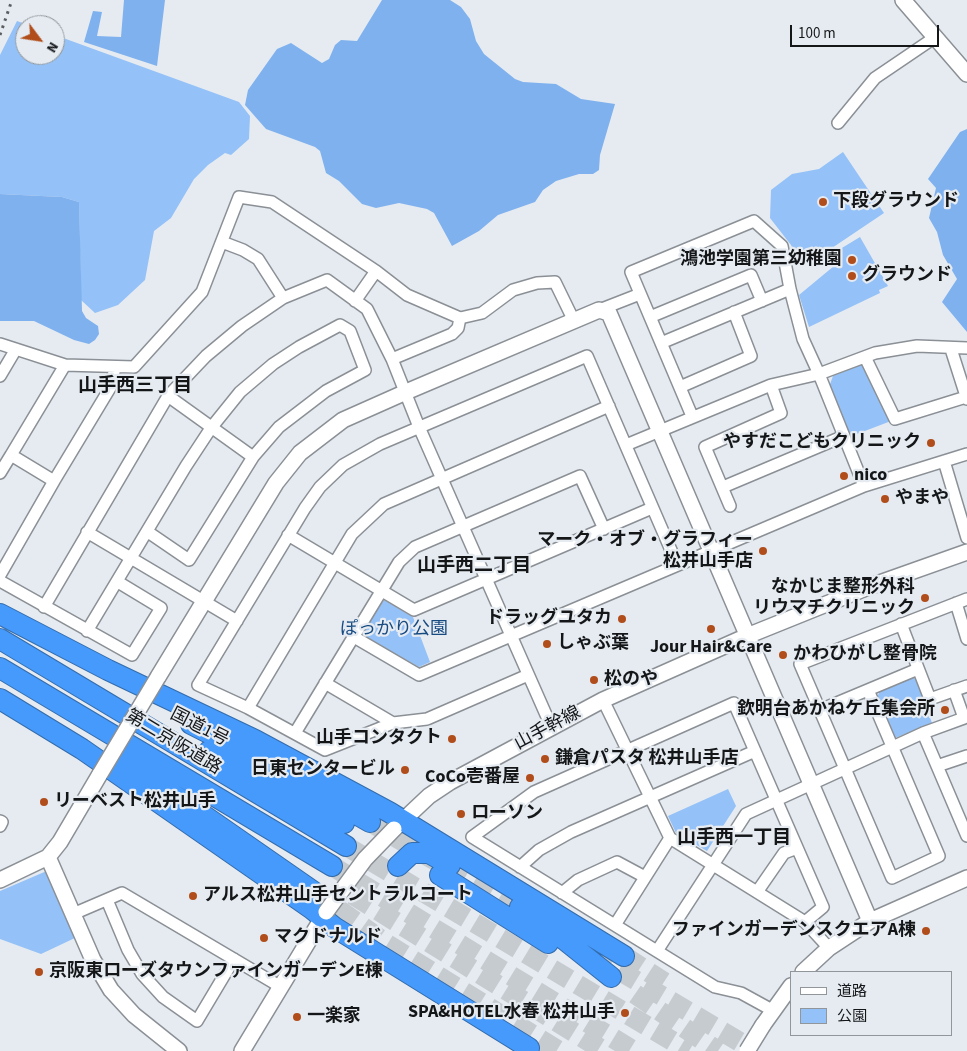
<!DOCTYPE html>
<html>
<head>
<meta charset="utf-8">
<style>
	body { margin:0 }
	#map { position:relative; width:967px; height:1051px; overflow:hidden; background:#e5ebf1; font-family:"Source Sans 3","Noto Sans JP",sans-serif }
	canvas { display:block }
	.legend { position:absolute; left:790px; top:971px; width:162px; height:65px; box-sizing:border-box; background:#e5ebf1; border:1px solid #91969a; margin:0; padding:6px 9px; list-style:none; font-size:15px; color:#141618 }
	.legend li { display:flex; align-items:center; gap:10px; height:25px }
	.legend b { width:25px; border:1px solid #91969a }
	.north { position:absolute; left:15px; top:15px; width:50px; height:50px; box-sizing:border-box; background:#e5ebf1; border:1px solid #91969a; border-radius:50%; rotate:121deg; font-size:14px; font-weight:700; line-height:20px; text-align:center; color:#141618 }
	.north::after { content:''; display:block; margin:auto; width:18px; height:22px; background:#b14d1a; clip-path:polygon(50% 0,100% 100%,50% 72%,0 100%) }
	.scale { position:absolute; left:790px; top:25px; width:149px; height:22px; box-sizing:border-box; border:2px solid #141618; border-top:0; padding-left:6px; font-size:15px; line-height:18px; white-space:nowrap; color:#141618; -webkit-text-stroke:4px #e5ebf1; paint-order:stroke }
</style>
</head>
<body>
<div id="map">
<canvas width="967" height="1051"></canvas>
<ul class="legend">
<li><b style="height:6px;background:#fff"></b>道路</li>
<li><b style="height:14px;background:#94c1f7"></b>公園</li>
</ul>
<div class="north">N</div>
<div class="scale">100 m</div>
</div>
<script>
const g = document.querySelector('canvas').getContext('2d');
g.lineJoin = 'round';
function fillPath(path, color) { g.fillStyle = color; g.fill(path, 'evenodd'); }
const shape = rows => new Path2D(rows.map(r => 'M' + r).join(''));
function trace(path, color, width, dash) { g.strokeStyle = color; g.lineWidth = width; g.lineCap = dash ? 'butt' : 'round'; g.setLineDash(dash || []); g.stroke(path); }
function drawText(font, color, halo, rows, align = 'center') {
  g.font = font + ' "Source Sans 3","Noto Sans JP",sans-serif'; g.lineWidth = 4.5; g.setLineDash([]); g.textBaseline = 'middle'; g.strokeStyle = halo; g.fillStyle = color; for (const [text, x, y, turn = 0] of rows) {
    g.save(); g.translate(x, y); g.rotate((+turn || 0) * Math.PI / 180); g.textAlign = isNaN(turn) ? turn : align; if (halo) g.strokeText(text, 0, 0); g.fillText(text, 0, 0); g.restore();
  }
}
const green = shape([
	[17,21,28,25,25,25,25,55,55,55,55,35,239,102,250,116,249,139,231,155,225,153,208,165,194,179,171,218,154,231,145,280,118,305,95,313,81,300,79,202,62,197,0,194,0,55],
	[843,152,884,213,829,250,804,262,796,257,791,245,770,218,771,190,792,174,819,169],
	[860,237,888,286,879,290,880,293,809,327,799,295,834,266,827,257],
	[864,363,891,421,849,437,829,387,833,376],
	[384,600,413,617,430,662,419,667,361,635],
	[911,677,916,679,932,723,895,738,877,697,880,691],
	[728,789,736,806,707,851,676,833,668,816],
	[49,870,77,937,41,954,0,939,0,891]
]);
const forest = shape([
	[124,0,165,0,157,66,84,42,93,11,102,12,97,36,121,37],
	[382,0,450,0,461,7,470,19,476,41,484,54,515,79,523,82,556,84,581,99,615,104,600,155,599,170,593,174,579,174,556,181,543,190,535,202,498,215,479,231,452,246,434,213,427,209,399,203,376,208,362,204,339,181,326,173,320,151,315,147,266,129,245,105,248,90,277,49,291,43,322,63,329,59,335,45,341,40,357,41],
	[967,129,967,332,942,302,957,279,943,255,937,232,929,218,936,188,928,179,960,132],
	[0,194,62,197,79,202,82,311,86,318,98,326,99,334,95,340,89,344,74,340,34,321,0,321]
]);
const highwayTunnel = shape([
	[370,822,534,919],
	[346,846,689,1051],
	[332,866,634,1051],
	[314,892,387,944,559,1051],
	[353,895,604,1051],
	[593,955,755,1051],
	[624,956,664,982],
	[635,994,718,1051]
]);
const street = shape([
	[838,123,875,78,934,38],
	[222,242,243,250,258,259,283,298],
	[355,301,376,271],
	[599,310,640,294],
	[650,317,751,275,762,301],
	[661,343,790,289],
	[0,344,65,365,134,367,202,292,239,197,272,202,376,271,407,295,460,318,482,313,513,290,537,283,555,282,574,321],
	[951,349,967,399],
	[865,357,895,419,966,397],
	[392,359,452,334,458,328,460,318],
	[0,376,16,349],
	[771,385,819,374,875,353,917,346,967,348],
	[680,387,751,356,734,312],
	[168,396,253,457],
	[692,416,631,272,754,221,782,246,790,289,803,339,819,374,864,486],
	[626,445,771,385,781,413,705,447,730,506],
	[11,455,65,365],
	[944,461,967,538],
	[0,473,11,455,54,481,0,575],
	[54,481,110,388,115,368],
	[723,487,844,436],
	[87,532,237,621],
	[288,535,414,610,652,508],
	[0,581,132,655,161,608,118,582],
	[956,603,967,639],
	[44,607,168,396,206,356,242,326,283,298,327,280,367,309,392,359,419,427,551,726],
	[901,624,930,699,967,686],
	[87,631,186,466,211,428,240,392,273,364,299,347,340,325,350,331,365,370,326,391,279,427,253,457,189,560,148,532],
	[354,637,419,675,864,486,967,454],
	[528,675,427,719,393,723,325,750,248,708,198,685,305,508,320,487,343,465,380,444,587,356,677,564],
	[325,683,393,723],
	[868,690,939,856,892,878,800,664,967,599],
	[954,690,964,718],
	[603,700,670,838,805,922,829,948],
	[248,708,352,534,384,504,609,406],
	[820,710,918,669],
	[295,733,399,562,415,547,580,476,604,529],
	[923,733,967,836],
	[937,766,967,756],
	[0,821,2,822,0,826],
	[520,867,539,850,571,832,755,751],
	[757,892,784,853,797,848],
	[562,893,578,880,617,862,645,877],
	[107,900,128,950,142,974,163,997,197,1021,234,959],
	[73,914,122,893,281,987],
	[615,925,670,838],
	[657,951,746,814,923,733,967,717],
	[772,1010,741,993,715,987,472,837,534,792,734,703,823,907,805,922]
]);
const secondary = shape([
	[903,0,967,74],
	[158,677,276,483,300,453,343,420,406,392,599,310,609,313,870,921],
	[395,828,429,796,450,782,603,700,747,636,871,586,967,552],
	[48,857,93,960,111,990,134,1015,179,1051],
	[0,880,48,857,60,842,100,774],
	[803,972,829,948,870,921,967,878],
	[763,1025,791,986],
	[242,1051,326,912]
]);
const highway = shape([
	[0,614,108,670,255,740,389,812,624,956],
	[0,639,346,846],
	[0,668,332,866],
	[0,699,82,749,312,909,334,927,529,1048],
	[191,724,256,757,370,822],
	[209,751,344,823],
	[121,761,183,801,314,892],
	[398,866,412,853,429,853,450,865],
	[440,875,548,943],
	[520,907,551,929,611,977]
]);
const rail = shape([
	[0,35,12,0]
]);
const secondaryBridge = shape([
	[100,774,158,677],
	[326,912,365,859,394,829],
	[747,1051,763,1025]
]);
const markers = [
	[823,202,5,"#b14d1a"],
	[852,260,5,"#b14d1a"],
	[852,276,5,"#b14d1a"],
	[931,443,5,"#b14d1a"],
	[844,476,5,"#b14d1a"],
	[885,499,5,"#b14d1a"],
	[763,551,5,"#b14d1a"],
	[925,598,5,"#b14d1a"],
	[622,619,5,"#b14d1a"],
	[711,629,5,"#b14d1a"],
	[547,644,5,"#b14d1a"],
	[783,655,5,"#b14d1a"],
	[594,680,5,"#b14d1a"],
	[945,710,5,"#b14d1a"],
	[452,739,5,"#b14d1a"],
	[545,759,5,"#b14d1a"],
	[405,770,5,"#b14d1a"],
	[530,778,5,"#b14d1a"],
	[44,802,5,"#b14d1a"],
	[461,814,5,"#b14d1a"],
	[193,896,5,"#b14d1a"],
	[926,931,5,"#b14d1a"],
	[264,938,5,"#b14d1a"],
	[39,972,5,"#b14d1a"],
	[625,1013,5,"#b14d1a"],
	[297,1017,5,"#b14d1a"]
];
const poiNames = [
	["下段グラウンド",833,202],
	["鴻池学園第三幼稚園",842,260,"right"],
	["グラウンド",862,276],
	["やすだこどもクリニック",921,443,"right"],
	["nico",854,476],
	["やまや",895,499],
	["マーク・オブ・グラフィー",753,541,"right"],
	["松井山手店",753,562,"right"],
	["なかじま整形外科",915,588,"right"],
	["リウマチクリニック",915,609,"right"],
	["ドラッグユタカ",612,619,"right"],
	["しゃぶ葉",557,644],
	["Jour Hair&Care",711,648,"center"],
	["かわひがし整骨院",793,655],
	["松のや",604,680],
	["欽明台あかねケ丘集会所",935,710,"right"],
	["山手コンタクト",442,739,"right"],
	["鎌倉パスタ 松井山手店",555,759],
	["日東センタービル",395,770,"right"],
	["CoCo壱番屋",520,778,"right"],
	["リーベスト松井山手",54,802],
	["ローソン",471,814],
	["アルス松井山手セントラルコート",203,896],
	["ファインガーデンスクエアA棟",916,931,"right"],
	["マクドナルド",274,938],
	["京阪東ローズタウンファインガーデンE棟",49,972],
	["SPA&HOTEL水春 松井山手",615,1013,"right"],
	["一楽家",307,1017]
];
const parkNames = [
	["ぽっかり公園",394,630]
];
const streetNames = [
	["国道1号",199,728,27],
	["山手幹線",548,729,-28],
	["第二京阪道路",173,743,31]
];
const neighbourhoodNames = [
	["山手西三丁目",135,387],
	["山手西二丁目",474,567],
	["山手西一丁目",734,839]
];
fillPath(green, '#94c1f7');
fillPath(forest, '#7fb1ee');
trace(highwayTunnel, '#c6cbd0', 20, [20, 10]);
trace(street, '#8b9096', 14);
trace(secondary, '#8b9096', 18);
trace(highway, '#346cac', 22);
trace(street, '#fff', 11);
trace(secondary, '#fff', 15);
trace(highway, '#459afb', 20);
trace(rail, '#5a5e61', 3, [2.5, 5]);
trace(secondaryBridge, '#8b9096', 18, []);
trace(secondaryBridge, '#fff', 15);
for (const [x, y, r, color] of markers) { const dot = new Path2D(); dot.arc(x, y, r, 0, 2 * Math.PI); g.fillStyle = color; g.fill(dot); trace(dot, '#e5ebf1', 2); }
drawText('bold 18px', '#141618', '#e5ebf1', poiNames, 'left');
drawText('18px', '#174a81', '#e5ebf1', parkNames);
drawText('18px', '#141618', '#e5ebf1', streetNames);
drawText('bold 19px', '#141618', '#e5ebf1', neighbourhoodNames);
</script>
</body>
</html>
